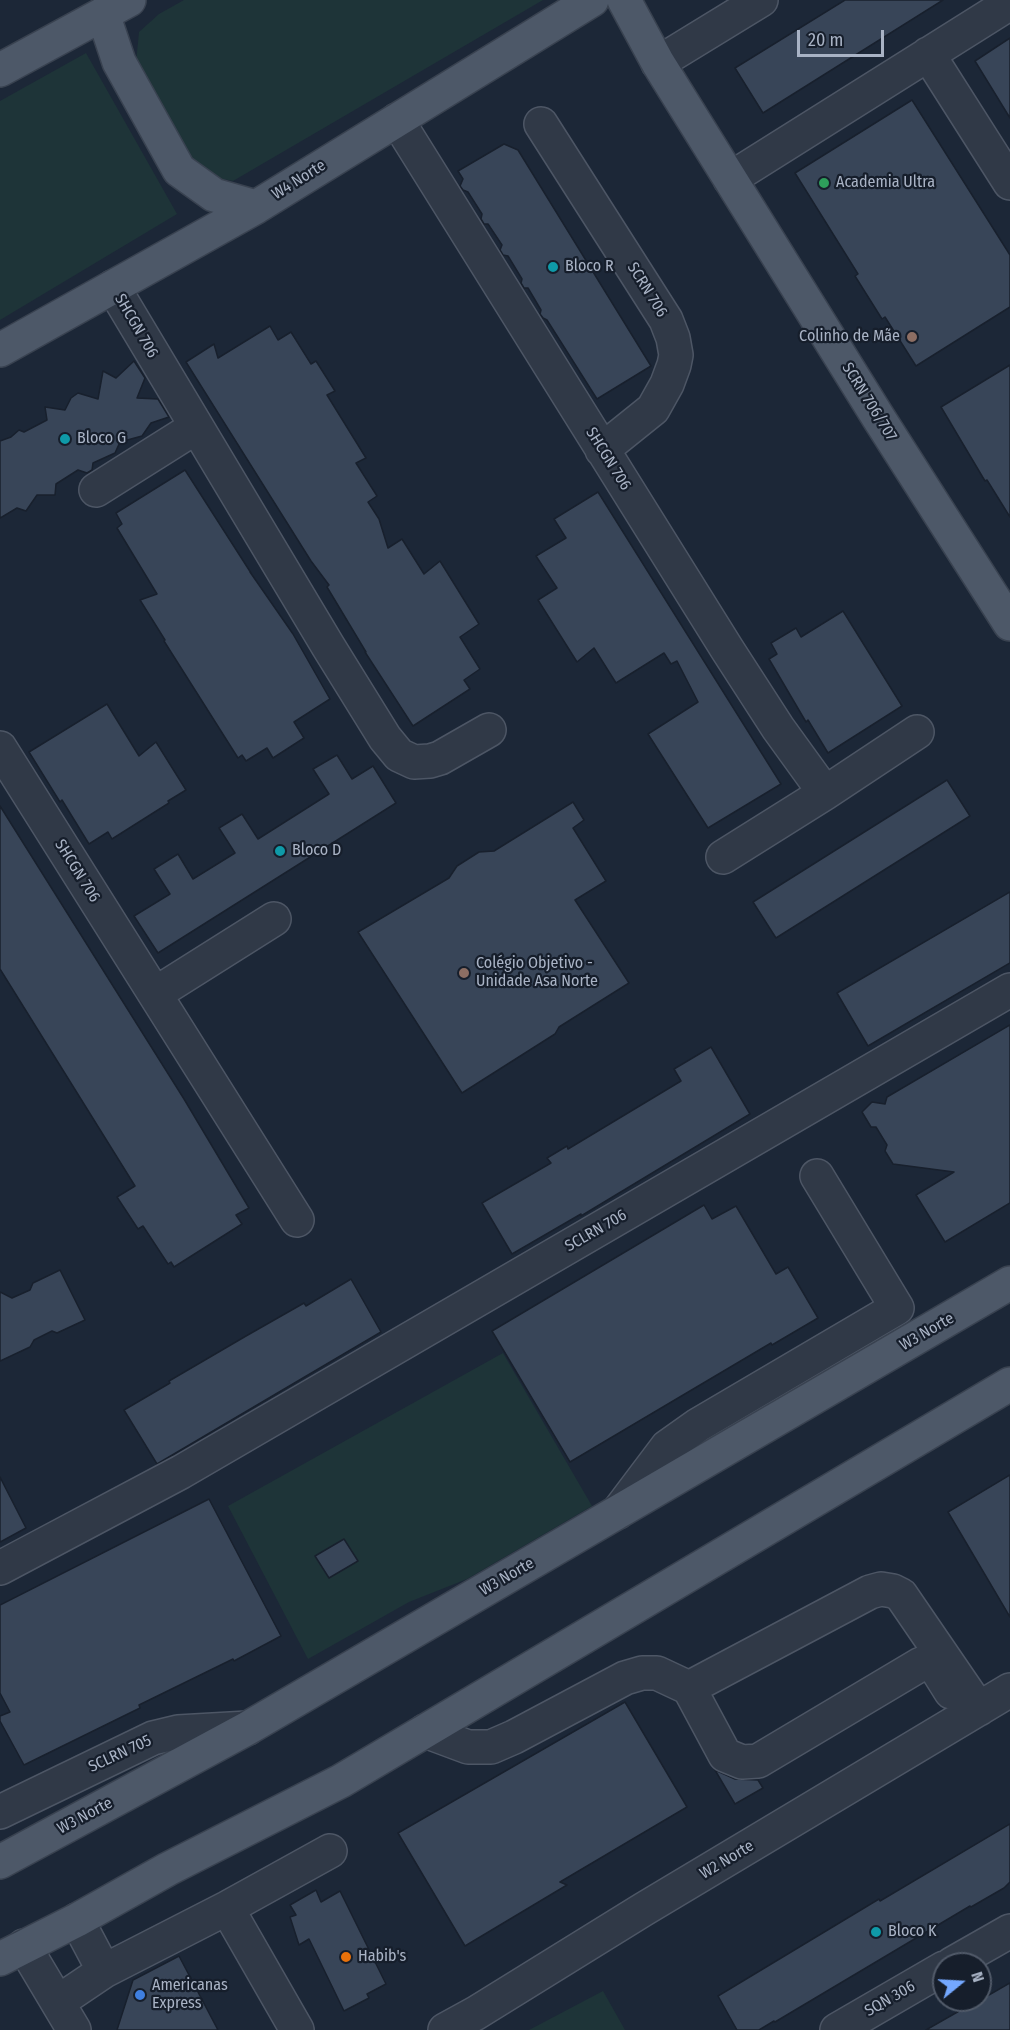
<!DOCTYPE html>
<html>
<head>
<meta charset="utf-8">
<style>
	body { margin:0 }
	#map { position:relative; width:1010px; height:2030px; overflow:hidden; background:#1c2737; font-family:"Fira Sans Condensed",sans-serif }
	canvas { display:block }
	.north { position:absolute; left:932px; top:1952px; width:60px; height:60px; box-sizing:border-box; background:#161e2b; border:2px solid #515a69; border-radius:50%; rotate:72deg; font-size:16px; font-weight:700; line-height:24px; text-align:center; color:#a9b3c5 }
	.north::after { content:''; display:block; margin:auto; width:21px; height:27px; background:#74a8ff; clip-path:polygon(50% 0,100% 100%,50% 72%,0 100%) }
	.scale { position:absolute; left:797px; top:30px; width:87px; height:27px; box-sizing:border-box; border:3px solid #a9b3c5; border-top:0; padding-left:8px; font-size:18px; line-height:21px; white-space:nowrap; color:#a9b3c5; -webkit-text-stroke:4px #161e2b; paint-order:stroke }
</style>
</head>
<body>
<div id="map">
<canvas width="1010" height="2030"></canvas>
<div class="north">N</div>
<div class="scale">20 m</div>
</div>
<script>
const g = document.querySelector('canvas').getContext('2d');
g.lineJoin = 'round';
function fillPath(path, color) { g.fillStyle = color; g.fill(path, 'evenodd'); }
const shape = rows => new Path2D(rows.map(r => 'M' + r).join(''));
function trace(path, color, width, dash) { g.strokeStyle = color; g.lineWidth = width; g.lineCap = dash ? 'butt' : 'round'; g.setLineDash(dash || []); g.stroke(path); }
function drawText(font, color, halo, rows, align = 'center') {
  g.font = font + ' "Fira Sans Condensed",sans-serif'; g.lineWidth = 4.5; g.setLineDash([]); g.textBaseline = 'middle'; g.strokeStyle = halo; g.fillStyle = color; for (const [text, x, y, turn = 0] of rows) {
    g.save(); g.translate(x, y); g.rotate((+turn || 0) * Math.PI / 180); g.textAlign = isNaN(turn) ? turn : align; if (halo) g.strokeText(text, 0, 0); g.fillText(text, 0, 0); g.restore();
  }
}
const green = shape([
	[184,0,543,0,233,181,208,176,192,160,136,63,139,32,159,14],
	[86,53,177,214,0,320,0,101],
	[503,1353,592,1506,467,1579,409,1602,308,1659,228,1506],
	[603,1991,625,2030,529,2030]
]);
const building = shape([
	[845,0,943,0,763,113,735,68,845,0],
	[1010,38,1010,118,975,61,1010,38],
	[912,100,1010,255,1010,307,916,366,885,317,882,319,855,276,858,274,795,173,912,100],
	[504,144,518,150,651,366,597,399,547,320,543,318,540,314,541,310,528,288,524,288,521,283,522,279,508,256,503,255,500,250,502,245,488,224,484,224,481,219,482,214,468,192,463,190,460,186,463,179,458,171,504,144],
	[270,326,278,340,291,332,311,364,316,361,335,391,327,395,366,458,356,463,377,496,368,502,379,519,388,548,402,539,424,574,440,561,479,624,460,637,480,669,464,680,470,689,413,726,365,652,366,652,327,587,329,585,311,561,186,362,214,344,218,358,270,326],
	[134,361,145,378,137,398,158,399,169,417,151,423,142,436,120,442,115,453,93,463,92,470,87,473,78,470,56,484,55,495,37,495,26,511,17,508,0,518,0,441,11,437,19,430,24,432,47,420,45,407,65,410,71,398,78,393,98,399,103,371,116,378,134,361],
	[1010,365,1010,517,987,480,985,481,941,407,1010,365],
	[185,470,251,573,250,572,293,634,330,699,294,722,304,738,273,758,267,748,246,761,242,755,238,758,164,641,165,640,140,600,157,594,117,528,122,524,116,513,185,470],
	[598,492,781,784,708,828,648,734,698,702,677,661,671,664,664,653,616,683,594,648,577,662,538,600,557,588,536,556,566,538,554,519,598,492],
	[843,611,902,706,828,753,808,720,806,722,769,659,777,654,771,643,796,628,801,637,843,611],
	[107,704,139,756,156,742,186,790,168,801,169,803,112,839,108,832,89,844,62,800,60,802,29,752,107,704],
	[337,755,352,779,373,766,396,803,158,953,134,916,170,894,154,869,178,854,193,879,235,853,219,828,242,814,258,839,329,794,313,769,337,755],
	[947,780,970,816,776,938,753,902,947,780],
	[573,802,584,820,573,828,606,881,575,900,629,983,559,1027,555,1034,462,1093,358,932,449,878,457,866,479,852,494,851,573,802],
	[0,806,184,1099,249,1208,236,1215,242,1224,174,1267,171,1262,168,1264,143,1226,138,1229,117,1197,135,1186,0,969,0,806],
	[1010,892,1010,963,868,1046,837,993,1010,892],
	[1010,1025,1010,1203,945,1242,916,1195,954,1172,893,1164,885,1151,887,1145,876,1127,871,1127,862,1112,872,1102,885,1104,887,1097,1010,1025],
	[711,1047,750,1114,581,1216,581,1214,512,1254,482,1203,551,1163,547,1158,567,1146,568,1149,681,1081,674,1069,711,1047],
	[704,1205,712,1219,736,1206,776,1274,788,1267,818,1318,772,1345,771,1343,570,1462,492,1331,704,1205],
	[60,1270,85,1320,57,1333,52,1331,34,1340,30,1347,0,1361,0,1292,12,1298,30,1290,33,1283,60,1270],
	[351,1279,381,1332,157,1464,124,1410,170,1383,169,1381,246,1336,304,1303,306,1306,351,1279],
	[1010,1475,1010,1617,948,1512,1010,1475],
	[0,1477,26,1528,0,1542,0,1477],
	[209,1499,281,1636,234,1661,233,1659,139,1705,140,1708,24,1765,0,1721,0,1716,10,1712,0,1693,0,1605,209,1499],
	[344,1539,358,1561,329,1578,315,1556,344,1539],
	[625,1702,687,1807,560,1882,567,1885,465,1946,398,1833,625,1702],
	[715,1770,735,1779,758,1780,763,1788,735,1804,715,1770],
	[1010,1824,1010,1882,1004,1888,971,1907,970,1906,775,2022,774,2021,759,2030,737,2030,718,1996,879,1899,880,1901,1010,1824],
	[316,1890,321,1902,340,1891,386,1984,367,1994,369,1998,344,2011,309,1939,299,1945,290,1917,296,1915,290,1905,316,1890],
	[179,1956,218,2030,117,2030,133,1980,179,1956],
	[1010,1983,1010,2030,926,2030,982,1998,982,1999,1010,1983]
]);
const minor = shape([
	[928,54,1010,183],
	[658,63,761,0],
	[397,120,727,649,778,728,825,793],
	[541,124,666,320,673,338,676,355,674,365,667,384,653,409,602,450],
	[730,179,1010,3],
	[113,287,328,646,385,738,399,755,414,762,430,761,440,758,489,730],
	[96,490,196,427],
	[0,748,297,1220],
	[723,857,825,793,917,732],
	[155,994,274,919],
	[618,1512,667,1447,698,1425,897,1308,817,1176],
	[0,1568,181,1472,1010,990],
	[689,1688,725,1755,742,1762,758,1761,921,1664,934,1665,951,1692],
	[425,1731,468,1747,491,1747,514,1737,625,1678,642,1673,657,1673,689,1688,870,1592,881,1589,893,1591,901,1595,979,1709],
	[0,1812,153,1738,178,1732,248,1728],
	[227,1908,297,2030],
	[77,1920,104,1971],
	[24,1946,74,2030],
	[952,1964,1010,1931],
	[58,2002,104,1971,227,1908,330,1851],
	[445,2030,476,2013,644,1909,1010,1690],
	[837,2030,944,1968]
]);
const major = shape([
	[624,0,658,63,878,417,1010,624],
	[103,14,119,62,179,170,214,195,256,207],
	[0,70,129,0],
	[0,350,256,207,592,0],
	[0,1862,248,1728,1010,1283],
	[0,1959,77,1920,168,1869,341,1781,1010,1384]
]);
const markers = [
	[824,183,6,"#2e9e5b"],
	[553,267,6,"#0f9aa8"],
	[912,337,6,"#8d6e63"],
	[65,439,6,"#0f9aa8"],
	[280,851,6,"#0f9aa8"],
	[464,973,6,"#8d6e63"],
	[876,1932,6,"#0f9aa8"],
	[346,1957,6,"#e8710a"],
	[140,1995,6,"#3f7fe0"]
];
const streetNames = [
	["W4 Norte",299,180,-32],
	["SCRN 706",647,290,58],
	["SHCGN 706",136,326,60],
	["SCRN 706/707",869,402,58],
	["SHCGN 706",608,459,58],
	["SHCGN 706",77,871,58],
	["SCLRN 706",596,1231,-30],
	["W3 Norte",927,1332,-30],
	["W3 Norte",507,1577,-30],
	["SCLRN 705",120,1754,-25],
	["W3 Norte",85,1816,-28],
	["W2 Norte",727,1860,-31],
	["SQN 306",890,1999,-30]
];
const poiNames = [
	["Academia Ultra",836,183],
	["Bloco R",565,267],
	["Colinho de Mãe",900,337,"right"],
	["Bloco G",77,439],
	["Bloco D",292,851],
	["Colégio Objetivo -",476,964],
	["Unidade Asa Norte",476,982],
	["Bloco K",888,1932],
	["Habib's",358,1957],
	["Americanas",152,1986],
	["Express",152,2004]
];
fillPath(green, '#1e3438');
fillPath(building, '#384558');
trace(building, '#18202d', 1.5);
trace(minor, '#4d5665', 36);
trace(major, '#394250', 36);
trace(minor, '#303947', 33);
trace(major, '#4d5868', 33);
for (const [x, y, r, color] of markers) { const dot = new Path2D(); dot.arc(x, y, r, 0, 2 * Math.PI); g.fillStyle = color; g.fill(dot); trace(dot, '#161e2b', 2); }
drawText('16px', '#a9b3c5', '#161e2b', streetNames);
drawText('16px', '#a9b3c5', '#161e2b', poiNames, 'left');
</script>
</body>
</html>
